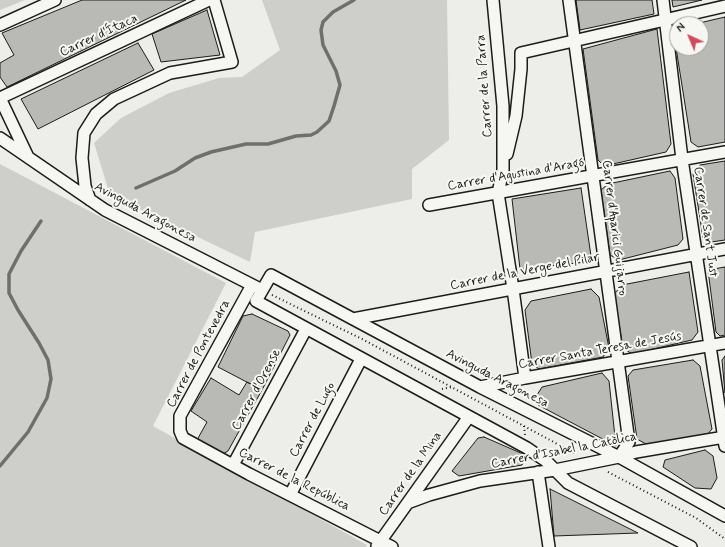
<!DOCTYPE html>
<html>
<head>
<meta charset="utf-8">
<style>
	body { margin:0 }
	#map { position:relative; width:725px; height:547px; overflow:hidden; background:#edede9; font-family:Mynerve,sans-serif }
	canvas { display:block }
	.north { position:absolute; left:669px; top:16px; width:40px; height:40px; box-sizing:border-box; background:#f6f6f2; border:1px solid #9f9f9c; border-radius:50%; rotate:316deg; font-size:11px; font-weight:700; line-height:16px; text-align:center; color:#1c1c1c }
	.north::after { content:''; display:block; margin:auto; width:14px; height:18px; background:#d1495b; clip-path:polygon(50% 0,100% 100%,50% 72%,0 100%) }
</style>
</head>
<body>
<div id="map">
<canvas width="725" height="547"></canvas>
<div class="north">N</div>
</div>
<script>
const g = document.querySelector('canvas').getContext('2d');
g.lineJoin = 'round';
function fillPath(path, color) { g.fillStyle = color; g.fill(path, 'evenodd'); }
const shape = rows => new Path2D(rows.map(r => 'M' + r).join(''));
function trace(path, color, width, dash) { g.strokeStyle = color; g.lineWidth = width; g.lineCap = dash ? 'butt' : 'round'; g.setLineDash(dash || []); g.stroke(path); }
function drawText(font, color, halo, rows, align = 'center') {
  g.font = font + ' Mynerve,sans-serif'; g.lineWidth = 4; g.setLineDash([]); g.textBaseline = 'middle'; g.strokeStyle = halo; g.fillStyle = color; for (const [text, x, y, turn = 0] of rows) {
    g.save(); g.translate(x, y); g.rotate((+turn || 0) * Math.PI / 180); g.textAlign = isNaN(turn) ? turn : align; if (halo) g.strokeText(text, 0, 0); g.fillText(text, 0, 0); g.restore();
  }
}
const green = shape([
	[0,0,25,0,0,10],
	[262,0,447,0,449,140,412,169,412,199,255,232,250,262,110,195,94,143,121,118,169,93,219,78,242,77,280,50],
	[0,164,226,283,153,426,367,545,366,547,0,547]
]);
const stream = shape([
	[136,188,175,171,195,158,211,152,246,144,268,144,296,136,311,135,317,132,329,121,334,106,340,85,336,71,323,45,321,30,323,22,333,12,354,0],
	[0,466,28,432,47,398,51,379,48,360,39,343,18,310,9,293,9,274,21,251,41,221]
]);
const building = shape([
	[82,0,186,0,7,87,0,77,0,63,14,55,2,33,82,0],
	[576,0,652,0,654,14,580,30,576,0],
	[672,0,702,0,673,7,672,0],
	[207,10,220,55,161,62,152,34,207,10],
	[725,17,725,142,698,147,691,142,673,29,677,28,677,48,701,48,701,24,695,24,725,17],
	[657,29,671,144,666,152,604,166,598,160,583,49,657,29],
	[138,43,154,70,38,129,21,99,138,43],
	[725,161,725,240,711,242,703,238,693,174,700,165,725,161],
	[670,171,675,178,683,239,678,245,619,260,610,255,601,190,608,184,670,171],
	[581,188,591,256,587,262,520,269,512,199,581,188],
	[725,267,725,335,720,336,716,332,708,270,725,267],
	[689,272,698,332,692,340,632,354,623,348,614,294,622,285,689,272],
	[591,289,599,297,609,348,603,357,539,369,532,364,525,310,531,301,591,289],
	[252,314,288,331,290,335,262,390,218,367,243,316,252,314],
	[725,356,725,393,722,360,725,356],
	[693,360,700,366,712,429,706,436,646,444,637,439,628,376,633,370,693,360],
	[602,373,609,381,616,446,538,405,537,395,542,387,602,373],
	[211,378,239,395,247,382,262,390,228,451,221,455,197,440,207,422,191,411,211,378],
	[484,437,523,454,525,459,522,465,459,476,452,471,478,438,484,437],
	[705,450,713,456,717,478,711,489,695,488,663,467,665,460,705,450],
	[550,489,638,533,554,536,550,489]
]);
const path = shape([
	[272,295,362,339,576,454],
	[442,389,452,387],
	[524,426,525,435],
	[608,472,696,518,725,539]
]);
const street = shape([
	[493,0,503,106,503,170,498,193,513,289,525,378],
	[569,0,629,442,619,457],
	[663,0,682,159,725,446],
	[0,25,55,0],
	[0,98,209,0],
	[0,98,28,157],
	[0,138,105,210,258,288],
	[507,154,516,116,521,69,521,53,725,6],
	[90,200,85,186,82,158,84,133,96,114,114,99,170,73,232,62,214,0],
	[429,205,725,152],
	[252,285,180,416,180,431,183,438,249,474,392,547],
	[353,319,725,249],
	[480,387,525,378,725,343],
	[233,465,306,329],
	[538,472,549,547],
	[290,495,361,359],
	[410,502,429,495,480,481,555,470,619,457,636,452,725,437],
	[377,546,468,418],
	[691,547,568,483,546,461,527,448,256,301,271,275,480,387,619,457,725,516]
]);
const streetNames = [
	["Carrer d'Ítaca",99,36,-25],
	["Carrer de la Parra",485,86,-94],
	["Carrer d'Agustina d'Aragó",516,175,-10],
	["Avinguda Aragonesa",145,213,28],
	["Carrer de Sant Just",705,222,82],
	["Carrer d'Aparici Guijarro",614,228,83],
	["Carrer de la Verge del Pilar",525,272,-11],
	["Carrer Santa Teresa de Jesús",600,351,-10],
	["Carrer de Pontevedra",199,354,-62],
	["Avinguda Aragonesa",497,379,27],
	["Carrer d'Orense",257,390,-62],
	["Carrer de Lugo",313,420,-62],
	["Carrer d'Isabel la Catòlica",564,451,-11],
	["Carrer de la Mina",411,474,-55],
	["Carrer de la República",294,480,27]
];
fillPath(green, '#cececb');
trace(stream, '#6f6f6d', 3.5);
fillPath(building, '#b9b9b6');
trace(building, '#1c1c1c', 1);
trace(street, '#1c1c1c', 14);
trace(path, '#1c1c1c', 2, [1, 3]);
trace(street, '#f6f6f2', 11);
drawText('13px', '#1c1c1c', '#f6f6f2', streetNames);
</script>
</body>
</html>
